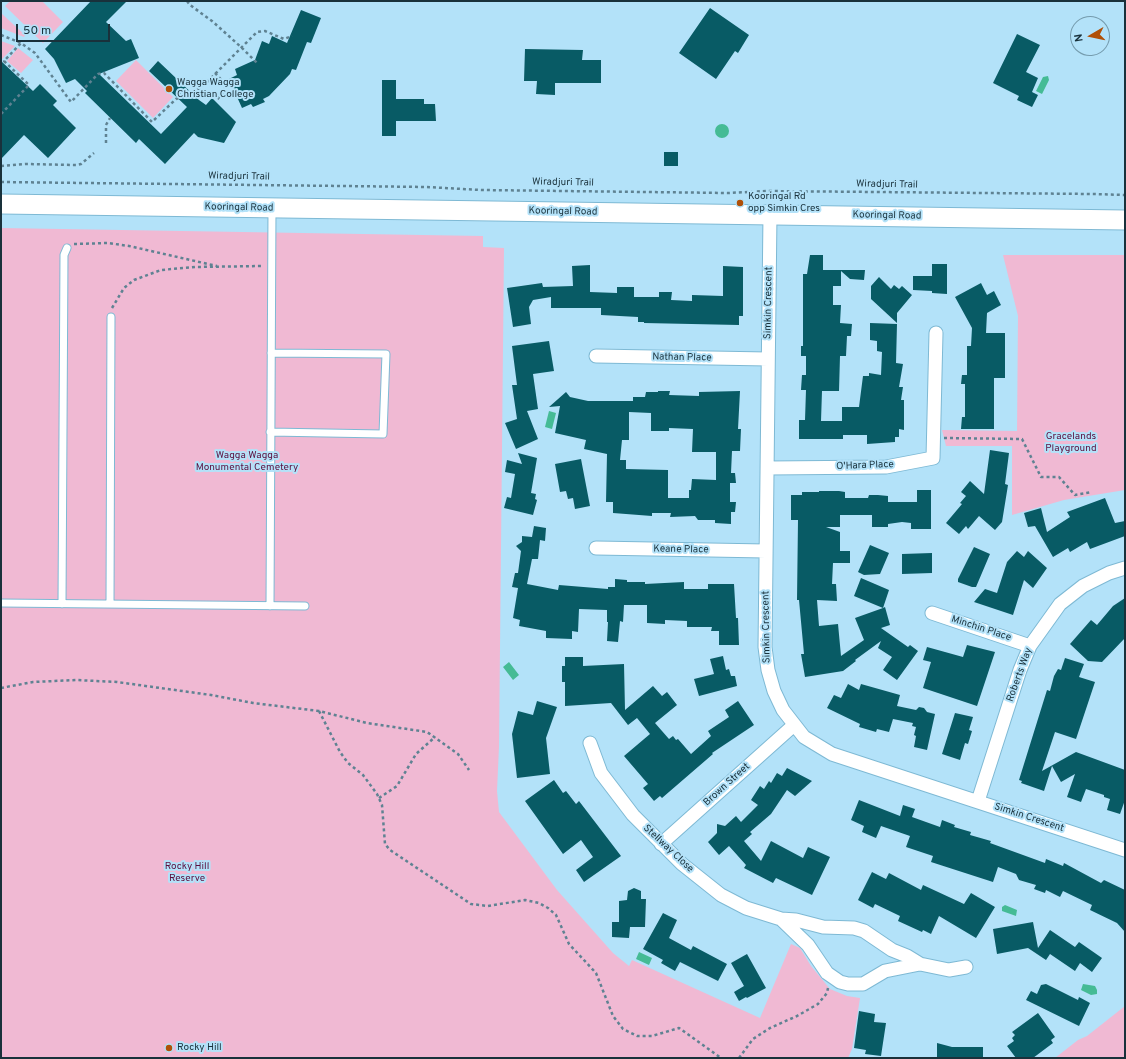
<!DOCTYPE html>
<html>
<head>
<meta charset="utf-8">
<style>
	body { margin:0 }
	#map { position:relative; width:1126px; height:1059px; overflow:hidden; background:#b3e2f9; font-family:Overpass,sans-serif }
	canvas { display:block }
	.frame { position:absolute; inset:0; border:2px solid #19313b; pointer-events:none }
	.north { position:absolute; left:1070px; top:16px; width:40px; height:40px; box-sizing:border-box; background:#b3e2f9; border:1px solid #759bad; border-radius:50%; rotate:261deg; font-size:11px; font-weight:700; line-height:16px; text-align:center; color:#19313b }
	.north::after { content:''; display:block; margin:auto; width:14px; height:18px; background:#b05008; clip-path:polygon(50% 0,100% 100%,50% 72%,0 100%) }
	.scale { position:absolute; left:16px; top:24px; width:94px; height:18px; box-sizing:border-box; border:2px solid #19313b; border-top:0; padding-left:5px; font-size:12px; line-height:14px; white-space:nowrap; color:#19313b; -webkit-text-stroke:3px #b3e2f9; paint-order:stroke }
</style>
</head>
<body>
<div id="map">
<canvas width="1126" height="1059"></canvas>
<div class="frame"></div>
<div class="north">N</div>
<div class="scale">50 m</div>
</div>
<script>
const g = document.querySelector('canvas').getContext('2d');
g.lineJoin = 'round';
function fillPath(path, color) { g.fillStyle = color; g.fill(path, 'evenodd'); }
const shape = rows => new Path2D(rows.map(r => 'M' + r).join(''));
function trace(path, color, width, dash) { g.strokeStyle = color; g.lineWidth = width; g.lineCap = dash ? 'butt' : 'round'; g.setLineDash(dash || []); g.stroke(path); }
function drawText(font, color, halo, rows, align = 'center') {
  g.font = font + ' Overpass,sans-serif'; g.lineWidth = 4; g.setLineDash([]); g.textBaseline = 'middle'; g.strokeStyle = halo; g.fillStyle = color; for (const [text, x, y, turn = 0] of rows) {
    g.save(); g.translate(x, y); g.rotate((+turn || 0) * Math.PI / 180); g.textAlign = isNaN(turn) ? turn : align; if (halo) g.strokeText(text, 0, 0); g.fillText(text, 0, 0); g.restore();
  }
}
const green = shape([
	[10,1,42,1,63,22,43,43,5,6],
	[1,13,25,35,24,37,1,28],
	[1,41,15,46,2,59,1,58],
	[18,48,33,60,21,73,7,61],
	[136,60,173,97,153,118,116,81],
	[1,228,483,236,483,247,504,248,499,747,497,791,499,812,557,890,613,953,629,966,632,960,760,1018,791,944,800,948,811,966,830,989,847,996,860,998,852,1049,848,1058,1,1058],
	[1003,255,1125,255,1125,490,1064,500,1012,515,1012,446,946,446,942,430,1017,431,1018,316],
	[1125,1006,1125,1058,1055,1058,1078,1040,1087,1036]
]);
const water = shape([
	[1048,76,1049,80,1042,94,1036,91,1043,77],
	'715 131a7 7 0 1 1 14 0a7 7 0 1 1-14 0Z',
	[549,411,556,413,552,429,545,427],
	[509,662,519,675,513,680,503,667],
	[1005,905,1017,910,1016,916,1002,911,1002,907],
	[639,952,652,958,649,965,636,959],
	[1083,984,1095,986,1097,990,1097,994,1091,995,1081,990]
]);
const building = shape([
	[91,1,127,1,106,22,126,41,131,39,139,58,99,74,161,134,187,107,149,71,158,61,199,100,206,105,212,98,236,122,224,143,198,137,194,133,165,164,139,139,136,143,85,93,87,91,75,79,66,83,54,59,45,49],
	[710,8,749,35,738,53,735,51,716,79,679,53],
	[301,10,321,18,311,43,307,42,296,70,292,69,290,74,269,96,263,99,265,102,253,107,251,104,242,108,229,79,237,75,235,69,255,60,262,41,269,44,272,36,287,43],
	[1017,34,1040,45,1026,72,1038,78,1032,92,1038,95,1032,107,1017,100,1019,96,993,83],
	[525,49,583,50,582,60,601,60,601,83,555,83,555,95,536,94,537,81,524,81],
	[1,61,33,91,40,84,57,101,53,105,76,128,48,158,24,135,1,159],
	[382,80,396,80,396,99,424,99,424,104,435,104,436,121,396,121,396,136,382,136],
	[664,152,678,152,678,166,664,166],
	[810,255,823,255,823,270,865,270,864,280,850,279,841,271,841,286,833,286,833,305,841,305,840,323,852,324,851,336,847,336,846,356,840,356,839,391,822,391,821,421,842,421,842,407,859,407,863,376,869,376,869,373,881,375,882,352,877,351,877,341,870,340,870,323,897,324,896,363,903,364,899,387,903,387,901,400,904,400,904,430,899,429,899,437,895,437,895,442,867,444,867,435,843,435,843,439,799,439,799,420,805,420,806,390,801,390,802,375,806,375,806,356,801,356,801,346,803,346,803,274,807,274],
	[932,264,947,264,947,294,932,293,932,291,913,290,913,276,932,276],
	[590,265,590,292,617,293,617,287,634,287,634,297,659,297,659,292,672,292,671,300,692,301,692,295,723,296,723,266,743,267,743,316,739,316,739,325,644,323,644,322,638,322,638,317,601,315,601,308,551,308,551,297,533,300,529,307,531,324,513,327,507,288,542,283,543,287,573,286,572,266],
	[879,277,891,289,894,285,899,289,902,286,912,295,897,313,897,323,871,299,871,286],
	[981,283,987,295,994,291,1001,305,987,313,986,333,1005,333,1005,378,994,378,994,429,961,429,962,417,965,417,965,384,961,384,962,375,967,375,967,346,971,346,972,328,955,297],
	[549,341,554,371,533,374,538,409,527,411,538,439,516,449,505,423,517,419,512,385,517,385,512,346],
	[658,391,670,391,669,395,699,396,699,392,740,391,738,429,741,429,740,451,732,451,731,473,735,473,736,483,730,483,730,502,736,502,735,512,731,512,731,524,715,523,715,520,698,520,695,516,670,517,671,513,652,513,652,516,613,513,613,502,606,502,607,454,584,449,586,440,555,433,560,406,549,407,566,392,570,397,588,401,633,401,633,397,645,397,646,392,658,392],
	[629,412,651,413,651,431,669,431,669,428,693,429,692,452,716,452,716,480,692,479,691,490,689,490,689,498,668,498,668,470,626,469,626,460,620,460,622,440,629,440],
	[990,450,1009,453,1005,484,1008,485,1002,522,995,530,979,516,968,529,966,526,959,534,946,523,962,504,960,503,966,496,961,492,970,481,984,494],
	[518,453,537,458,531,493,536,494,535,499,537,500,533,515,504,508,507,497,511,498,515,474,505,472,507,460,522,464],
	[581,459,590,506,575,509,573,498,568,499,566,491,560,492,555,464],
	[917,490,931,490,931,529,911,529,911,523,902,522,888,524,888,527,872,527,872,515,840,515,840,527,826,527,840,532,840,551,850,551,850,563,833,563,832,584,836,584,837,601,817,600,819,626,838,624,841,656,864,640,855,618,883,608,854,596,861,578,889,590,883,608,885,607,890,625,881,628,908,647,910,645,918,651,897,680,883,670,892,657,878,648,881,641,855,660,856,661,843,671,805,677,801,654,804,654,799,600,797,600,798,520,791,520,791,495,802,495,802,492,819,492,819,491,839,491,845,492,845,498,868,498,869,495,878,495,888,496,888,502,917,502],
	[1105,498,1115,523,1125,521,1125,536,1090,549,1087,542,1070,552,1068,548,1053,557,1035,526,1028,527,1024,513,1041,508,1047,532,1070,517,1067,512],
	[534,526,546,528,545,541,540,540,538,559,532,559,527,584,558,590,559,585,608,589,608,587,615,587,615,579,627,580,627,582,645,582,645,584,684,582,684,589,708,589,708,584,734,584,736,618,738,618,739,645,719,645,719,631,711,631,712,627,687,627,687,621,665,620,665,624,647,623,647,605,624,605,623,622,620,621,618,642,607,641,608,622,607,622,607,610,579,609,578,632,572,631,572,639,546,638,546,631,519,626,520,620,513,618,518,588,512,587,515,573,518,573,521,551,516,546,522,542,522,536,532,537],
	[870,545,889,553,880,574,864,575,858,572],
	[974,547,990,554,976,587,972,587,958,582,958,579],
	[1017,551,1024,557,1028,551,1047,568,1033,588,1024,580,1013,615,974,602,985,589,997,593,1007,562],
	[932,553,932,573,902,574,902,554],
	[1125,598,1125,638,1102,662,1088,661,1070,644,1091,620,1097,625,1113,606],
	[967,645,995,652,977,706,923,688,931,662,923,660,927,647,963,657],
	[723,656,726,670,729,669,731,676,735,676,737,686,699,696,694,679,714,674,710,659],
	[565,657,583,657,583,666,624,664,625,710,653,686,662,696,667,692,677,705,655,723,669,739,673,736,676,740,678,739,691,754,711,736,708,731,729,717,725,710,738,701,754,725,712,753,713,754,662,798,660,796,654,801,643,788,648,784,624,756,650,734,637,718,628,725,611,703,565,706,565,682,562,682,562,666,565,666],
	[1065,658,1084,664,1079,677,1095,682,1076,739,1055,732,1042,771,1076,752,1125,770,1125,800,1120,814,1107,810,1110,799,1104,797,1104,795,1086,789,1081,802,1067,797,1075,774,1061,782,1052,766,1044,791,1021,783,1022,781,1019,780,1047,690,1050,691,1054,676,1058,669,1061,670],
	[848,684,859,690,861,684,900,695,897,706,916,710,919,707,924,708,927,712,935,714,927,750,914,747,916,736,914,735,916,727,912,726,913,723,893,719,889,732,877,729,876,732,859,727,860,724,827,708,834,695,841,698],
	[537,701,557,707,546,738,550,774,517,778,512,734,518,711,533,715],
	[955,713,973,717,969,730,972,731,968,744,965,743,960,760,942,754],
	[787,768,812,781,795,796,787,790,771,814,750,832,752,834,744,841,761,861,771,841,803,858,808,847,830,857,812,895,776,878,773,883,744,868,746,865,729,846,719,855,708,842,717,833,717,824,725,826,736,816,741,822,758,805,751,800,760,786,764,789,769,781,771,783,777,773,782,776],
	[554,780,563,793,566,791,576,804,579,801,621,856,584,882,576,870,593,857,581,840,563,854,525,801],
	[859,800,900,816,903,805,915,809,912,817,940,827,942,820,955,825,954,827,971,832,970,835,991,841,990,843,1045,863,1046,859,1063,866,1064,863,1101,883,1104,880,1125,890,1125,932,1117,923,1090,910,1092,905,1063,891,1060,897,1046,890,1045,893,1034,889,1036,885,1019,880,1016,874,998,867,993,882,931,862,933,856,906,847,910,836,881,826,876,838,862,832,864,826,851,820],
	[872,872,886,879,889,873,921,890,923,885,964,904,971,893,995,907,976,938,939,916,931,934,923,930,922,932,898,921,900,916,875,904,873,908,858,900],
	[634,888,641,891,641,899,646,899,645,927,630,927,629,938,612,937,612,922,619,922,619,901,627,900,628,891],
	[663,913,677,920,669,938,691,950,693,946,727,964,718,981,680,962,675,971,661,963,663,960,643,949],
	[1033,922,1038,948,1050,930,1075,947,1079,942,1102,958,1092,972,1080,963,1075,971,1050,954,1046,960,1028,948,997,954,993,929],
	[747,954,766,988,747,998,746,997,739,1001,734,992,744,986,731,963],
	[1046,984,1078,1000,1079,997,1090,1003,1079,1026,1026,1000,1031,991,1037,994,1041,985],
	[859,1011,875,1014,874,1022,886,1023,881,1056,865,1054,866,1050,854,1048],
	[1038,1013,1055,1037,1051,1040,1053,1043,1033,1058,1016,1058,1007,1046,1014,1041,1012,1038,1015,1035,1012,1032],
	[937,1043,952,1047,983,1047,983,1058,937,1058]
]);
const path = shape([
	[187,1,190,5,212,21,241,47,258,64],
	[1,35,21,43,35,53,71,102,98,74,104,73,152,122,176,99,193,93,207,82,257,32,265,31,284,39,292,36],
	[215,73,226,85,224,91,216,101],
	[1,114,29,85,4,61,21,43],
	[106,143,106,125,110,118],
	[1,166,25,164,76,165,81,164,94,153],
	[1,182,427,187,481,190,728,193,767,191,1093,194,1125,195],
	[74,244,108,243,129,246,217,266],
	[112,308,124,288,134,280,161,270,195,267,263,266],
	[944,438,1022,439,1041,477,1059,477,1075,495,1092,492],
	[1,688,33,682,76,680,117,682,211,695,253,703,319,711,367,723,427,732,458,754,469,770],
	[319,711,340,752,348,763,363,775,377,794,382,805,385,844,390,850,471,904,488,906,525,900,539,903,548,908,556,915,569,944,596,973,613,1016,623,1029,637,1036,652,1036,679,1028,721,1058],
	[379,798,397,786,416,754,435,737],
	[739,1058,753,1039,770,1028,797,1016,818,1004,827,993,828,988]
]);
const service = shape([
	[270,432,383,434,386,354,271,353],
	[1,603,305,606],
	[62,604,64,255,67,248],
	[110,604,111,317],
	[270,606,272,209]
]);
const minor = shape([
	[770,214,765,647,768,670,774,691,783,710,804,737,832,754,1125,850],
	[596,356,768,359],
	[768,468,886,467,933,458,936,333],
	[596,548,766,551],
	[932,613,1030,646],
	[590,743,601,773,633,815,682,864,721,895,746,908,781,919,796,920,823,927,854,928,864,931,892,950,907,956,920,964,949,970,966,967],
	[978,801,1020,670,1030,646,1060,604,1083,586,1109,573,1125,568],
	[661,844,794,725],
	[781,919,808,945,827,973,840,982,848,984,863,984,885,971,920,964]
]);
const secondary = shape([
	[1,204,1125,220]
]);
const markers = [
	[169,89,4,"#b05008"],
	[740,203,4,"#b05008"],
	[169,1048,4,"#b05008"]
];
const poiNames = [
	["Wagga Wagga",177,83],
	["Christian College",177,95],
	["Kooringal Rd",748,197],
	["opp Simkin Cres",748,209],
	["Rocky Hill",177,1048]
];
const streetNames = [
	["Wiradjuri Trail",239,177,1],
	["Wiradjuri Trail",563,183,1],
	["Wiradjuri Trail",887,185,1],
	["Kooringal Road",239,208,1],
	["Kooringal Road",563,212,1],
	["Kooringal Road",887,216,1],
	["Simkin Crescent",769,303,-89],
	["Nathan Place",682,358,1],
	["O'Hara Place",865,466,-2],
	["Keane Place",681,550,1],
	["Simkin Crescent",767,627,-91],
	["Minchin Place",981,629,18],
	["Roberts Way",1020,675,-70],
	["Brown Street",727,785,-42],
	["Simkin Crescent",1029,818,18],
	["Stellway Close",668,849,43]
];
const parkNames = [
	["Gracelands",1071,437],
	["Playground",1071,449],
	["Wagga Wagga",247,456],
	["Monumental Cemetery",247,468],
	["Rocky Hill",187,867],
	["Reserve",187,879]
];
fillPath(green, '#f0b9d3');
fillPath(water, '#45bb95');
fillPath(building, '#085b65');
trace(service, '#7eb9d4', 9);
trace(minor, '#7eb9d4', 15);
trace(secondary, '#7eb9d4', 21);
trace(path, '#5f8292', 2.5, [3, 3]);
trace(service, '#fff', 7);
trace(minor, '#fff', 13);
trace(secondary, '#fff', 19);
for (const [x, y, r, color] of markers) { const dot = new Path2D(); dot.arc(x, y, r, 0, 2 * Math.PI); g.fillStyle = color; g.fill(dot); trace(dot, '#b3e2f9', 1.5); }
drawText('10px', '#19313b', '#b3e2f9', poiNames, 'left');
drawText('10px', '#19313b', '#b3e2f9', streetNames);
drawText('10px', '#5c0f3e', '#b3e2f9', parkNames);
</script>
</body>
</html>
